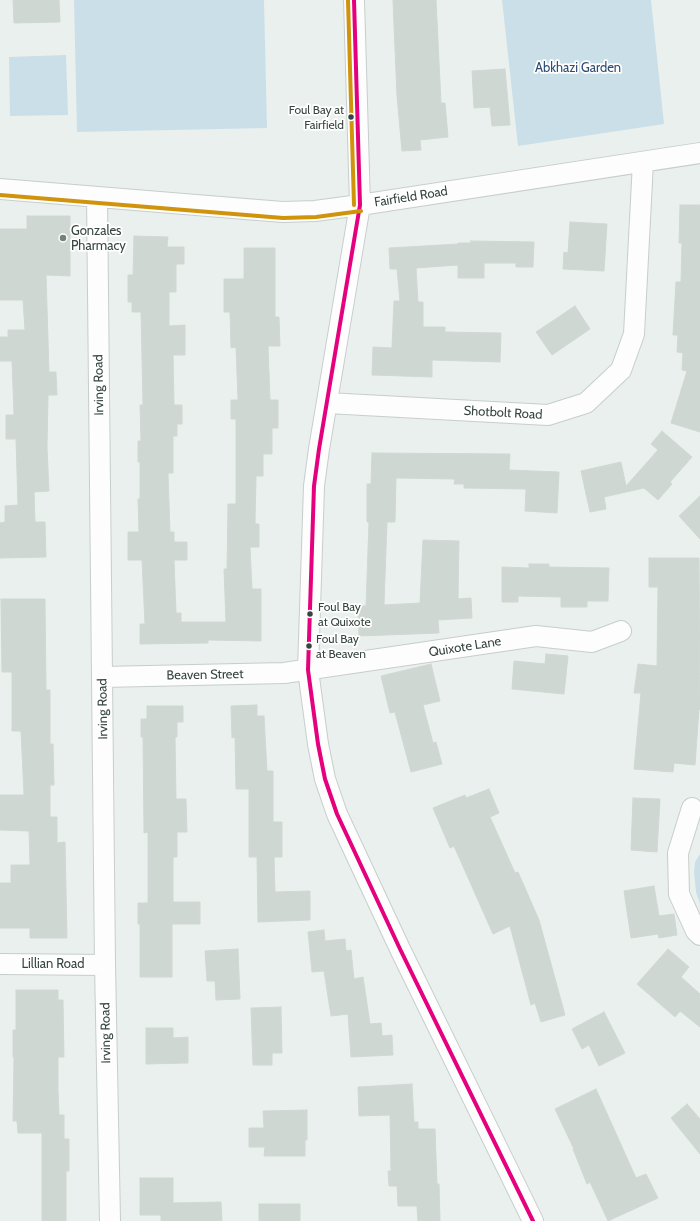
<!DOCTYPE html>
<html>
<head>
<meta charset="utf-8">
<style>
	body { margin:0 }
	canvas { display:block; background:#eaf0ed }
</style>
</head>
<body>
<canvas width="700" height="1221"></canvas>
<script>
const g = document.querySelector('canvas').getContext('2d');
g.lineJoin = 'round';
function fillPath(path, color) { g.fillStyle = color; g.fill(path, 'evenodd'); }
const shape = rows => new Path2D(rows.map(r => 'M' + r).join(''));
function trace(path, color, width, dash) { g.strokeStyle = color; g.lineWidth = width; g.lineCap = dash ? 'butt' : 'round'; g.setLineDash(dash || []); g.stroke(path); }
function drawText(font, color, halo, rows, align = 'center') {
  g.font = font + ' Cabin,sans-serif'; g.lineWidth = 3.5; g.setLineDash([]); g.textBaseline = 'middle'; g.strokeStyle = halo; g.fillStyle = color; for (const [text, x, y, turn = 0] of rows) {
    g.save(); g.translate(x, y); g.rotate((+turn || 0) * Math.PI / 180); g.textAlign = isNaN(turn) ? turn : align; if (halo) g.strokeText(text, 0, 0); g.fillText(text, 0, 0); g.restore();
  }
}
const green = shape([
	[74,0,264,0,267,128,77,132],
	[502,0,651,0,664,124,518,146],
	[66,55,68,115,10,116,9,57],
	[700,854,700,904,696,892,694,872,695,862]
]);
const building = shape([
	[13,0,59,0,60,22,14,23,13,0],
	[393,0,436,0,441,103,445,103,448,137,420,140,421,150,402,151,397,96,393,0],
	[505,69,510,125,492,126,490,107,474,108,472,71,505,69],
	[680,205,700,205,700,432,671,423,687,371,682,370,683,353,677,352,678,335,673,335,676,282,681,282,682,243,679,243,680,205],
	[27,216,70,216,70,276,46,275,49,372,56,372,57,395,48,395,47,447,49,491,34,492,35,522,45,522,46,557,0,558,0,523,5,522,5,506,18,505,16,439,6,439,6,415,14,415,12,361,0,361,0,337,8,337,8,330,25,330,23,300,0,300,0,229,27,229,27,216],
	[570,222,607,224,604,271,563,269,564,252,568,253,570,222],
	[134,236,168,237,167,247,184,247,184,264,176,264,176,292,169,292,169,326,185,325,185,355,173,355,174,405,182,405,182,424,177,424,177,436,173,436,173,473,168,473,170,532,174,532,174,542,187,542,187,560,174,560,176,613,181,613,181,622,226,622,224,569,227,569,228,504,236,504,236,419,231,419,231,400,238,400,236,347,231,348,230,312,224,312,224,279,244,279,244,248,275,248,275,317,279,317,280,346,268,346,270,400,278,400,278,428,272,428,272,454,263,454,263,476,256,476,255,524,259,524,259,547,250,547,252,589,261,589,261,641,208,640,208,643,140,644,140,624,145,624,142,560,128,560,128,532,139,532,138,499,140,499,140,462,138,462,138,441,141,441,140,405,143,405,141,312,132,312,132,302,128,302,128,275,133,275,134,236],
	[471,241,534,242,533,267,516,267,516,263,484,263,484,278,458,278,458,265,416,268,418,302,423,302,423,327,445,327,445,332,501,333,500,362,432,360,432,377,372,375,373,347,392,348,394,301,400,301,397,269,390,269,389,248,458,244,458,243,471,243,471,241],
	[575,306,590,329,552,355,536,332,575,306],
	[662,431,692,457,670,482,672,484,658,500,644,488,604,497,606,509,590,512,581,471,621,462,626,486,658,450,651,444,662,431],
	[372,453,510,454,509,470,559,472,557,513,525,511,526,489,464,488,464,484,454,484,455,479,396,478,395,522,387,522,384,605,420,603,423,540,459,541,458,599,471,598,472,618,438,620,439,633,359,636,358,606,366,606,369,522,367,522,367,484,371,484,372,453],
	[700,496,700,539,679,516,700,496],
	[649,558,699,558,700,710,699,709,695,765,674,763,673,772,634,769,641,693,634,693,638,664,657,666,658,587,649,587,649,558],
	[529,564,549,564,549,567,609,568,608,601,587,601,587,607,561,607,561,597,518,596,518,602,502,602,502,567,529,568,529,564],
	[1,599,45,599,46,690,50,690,50,744,53,744,54,785,50,785,50,817,57,817,57,843,65,842,67,938,30,938,30,928,0,928,0,883,11,883,11,865,30,865,29,831,0,830,0,795,24,795,21,731,12,731,12,672,2,672,1,599],
	[546,654,568,656,564,694,512,689,514,661,545,664,546,654],
	[431,664,440,701,423,705,433,743,436,742,442,764,411,772,395,712,390,713,381,676,431,664],
	[257,705,257,716,264,716,267,771,273,771,273,822,282,822,282,857,274,857,275,892,310,891,310,920,258,922,257,857,249,857,249,789,236,789,235,737,232,738,231,706,257,705],
	[147,706,183,706,183,722,177,722,177,737,175,737,176,799,186,799,187,832,177,832,177,857,173,857,173,902,200,902,200,924,172,924,172,977,140,977,140,924,138,924,138,903,148,903,148,832,144,833,143,737,141,737,141,719,147,719,147,706],
	[489,789,499,813,490,817,515,873,518,872,539,920,565,1015,541,1022,535,1003,531,1005,510,926,493,934,454,846,450,848,433,808,465,795,466,798,489,789],
	[633,798,660,799,657,852,631,850,633,798],
	[654,886,659,916,674,914,677,935,659,938,658,934,631,938,624,891,654,886],
	[324,930,325,941,345,939,346,951,351,950,354,979,363,977,370,1024,381,1023,382,1036,392,1035,393,1055,351,1057,348,1014,331,1016,324,971,312,972,308,932,324,930],
	[238,949,240,999,216,1000,215,981,207,981,205,951,238,949],
	[668,949,689,967,681,977,700,994,700,1027,680,1011,675,1017,637,984,668,949],
	[16,990,58,990,58,1000,63,1000,64,1057,58,1057,58,1090,59,1115,64,1115,64,1139,69,1139,69,1171,66,1171,66,1221,42,1221,42,1133,18,1133,17,1121,13,1121,14,1057,13,1057,13,1030,16,1030,16,990],
	[281,1007,282,1053,272,1053,272,1065,253,1065,251,1008,281,1007],
	[604,1012,625,1053,599,1066,589,1045,582,1049,572,1029,604,1012],
	[146,1028,173,1028,173,1038,188,1037,188,1063,146,1064,146,1028],
	[412,1084,414,1122,418,1122,418,1129,435,1129,437,1184,439,1184,440,1221,418,1221,417,1206,398,1206,397,1186,389,1186,388,1171,391,1171,390,1115,359,1116,358,1087,412,1084],
	[596,1089,636,1178,646,1174,658,1198,608,1221,590,1182,587,1184,573,1149,574,1149,555,1109,596,1089],
	[687,1104,700,1119,700,1154,671,1118,687,1104],
	[307,1110,307,1140,305,1140,305,1156,264,1156,265,1147,249,1147,249,1128,264,1128,263,1111,307,1110],
	[140,1178,173,1178,173,1203,221,1202,222,1221,161,1221,161,1215,140,1215,140,1178],
	[259,1204,300,1204,300,1221,259,1221,259,1204]
]);
const minor = shape([
	[354,0,360,205,319,449,314,486,308,670,318,744,325,779,337,814,400,949,533,1221],
	[0,189,245,209,283,212,315,211,360,205,700,153],
	[97,197,105,965,110,1221],
	[327,403,548,415,586,403,621,370,634,334,643,162],
	[103,677,284,673,536,636,592,642,621,631],
	[692,808,678,853,679,894,696,931,700,935],
	[0,964,105,965]
]);
const bus1 = shape([
	[354,0,360,205,319,449,314,486,308,670,318,744,325,779,337,814,400,949,533,1221]
]);
const bus2 = shape([
	[348,0,354,205],
	[0,195,283,218,316,217,361,211]
]);
const markers = [
	[351,117,3.5,"#36453e"],
	[63,238,4,"#75817b"],
	[310,614,3.5,"#36453e"],
	[309,646,3.5,"#36453e"]
];
const busNames = [
	["Foul Bay at",344,110,"right"],
	["Fairfield",344,125,"right"],
	["Foul Bay",318,607],
	["at Quixote",318,622],
	["Foul Bay",316,639],
	["at Beaven",316,654]
];
const parkNames = [
	["Abkhazi Garden",578,68]
];
const streetNames = [
	["Fairfield Road",411,197,-9],
	["Irving Road",99,385,-91],
	["Shotbolt Road",503,413,3],
	["Quixote Lane",465,647,-9],
	["Beaven Street",205,675,-1],
	["Irving Road",103,709,-91],
	["Lillian Road",53,964],
	["Irving Road",106,1033,-91]
];
const poiNames = [
	["Gonzales",71,231],
	["Pharmacy",71,246]
];
fillPath(green, '#cbdfe9');
fillPath(building, '#cfd7d3');
trace(building, '#d0d8d4', 1);
trace(minor, '#c7cecb', 22);
trace(minor, '#fcfdfc', 20);
trace(bus1, '#e5007d', 4);
trace(bus2, '#d0930c', 4);
for (const [x, y, r, color] of markers) { const dot = new Path2D(); dot.arc(x, y, r, 0, 2 * Math.PI); g.fillStyle = color; g.fill(dot); trace(dot, '#fff', 1.5); }
drawText('12px', '#36453e', '#fff', busNames, 'left');
drawText('13px', '#2c4c74', '#fff', parkNames);
drawText('13px', '#36453e', '#fff', streetNames);
drawText('13px', '#36453e', '#fff', poiNames, 'left');
</script>
</body>
</html>
